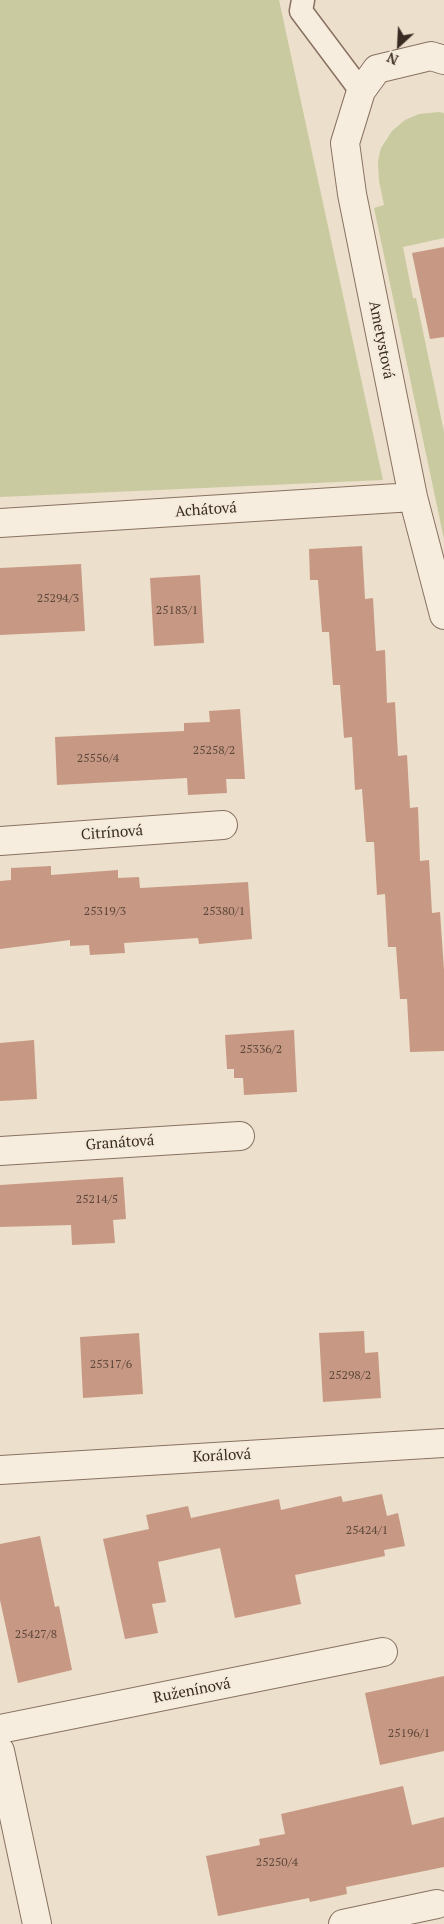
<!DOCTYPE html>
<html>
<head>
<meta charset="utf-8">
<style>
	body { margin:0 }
	#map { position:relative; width:444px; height:1924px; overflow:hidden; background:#ecdfcb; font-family:"PT Serif",serif }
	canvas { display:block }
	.north { position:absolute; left:374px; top:20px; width:50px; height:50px; -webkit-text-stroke:4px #f4eada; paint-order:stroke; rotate:205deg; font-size:14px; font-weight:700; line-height:20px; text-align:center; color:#3a2b22 }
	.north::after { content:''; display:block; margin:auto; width:18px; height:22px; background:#3a2b22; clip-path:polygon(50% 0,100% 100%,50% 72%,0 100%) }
</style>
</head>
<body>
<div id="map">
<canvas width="444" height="1924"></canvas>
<div class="north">N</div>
</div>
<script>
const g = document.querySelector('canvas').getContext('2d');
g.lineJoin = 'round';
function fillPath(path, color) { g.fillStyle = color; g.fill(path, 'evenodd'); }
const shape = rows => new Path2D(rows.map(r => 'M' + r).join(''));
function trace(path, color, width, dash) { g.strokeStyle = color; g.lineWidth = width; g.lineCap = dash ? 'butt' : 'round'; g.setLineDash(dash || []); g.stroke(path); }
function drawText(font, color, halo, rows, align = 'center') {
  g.font = font + ' "PT Serif",serif'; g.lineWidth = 4; g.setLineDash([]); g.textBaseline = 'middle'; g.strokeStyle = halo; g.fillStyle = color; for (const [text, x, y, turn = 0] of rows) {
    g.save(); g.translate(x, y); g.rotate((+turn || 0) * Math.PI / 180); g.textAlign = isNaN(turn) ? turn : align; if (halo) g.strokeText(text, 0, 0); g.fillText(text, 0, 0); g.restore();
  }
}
const green = shape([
	[0,0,279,0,383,480,0,497],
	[439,112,444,113,444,238,403,247,413,298,416,298,444,432,444,539,374,208,384,205,379,181,378,161,381,148,392,131,405,120,419,114]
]);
const building = shape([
	[444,247,444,337,430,339,412,253],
	[362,546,365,599,373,598,376,651,385,650,387,703,395,702,398,756,407,755,410,808,418,807,420,861,429,860,432,913,440,912,444,970,444,1051,410,1052,407,999,400,999,396,947,388,947,385,894,377,895,374,842,366,842,362,789,355,790,352,737,344,738,340,685,333,685,329,632,322,632,318,580,310,580,309,549],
	[81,564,85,631,0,635,0,568],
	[200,575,204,643,154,646,150,578],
	[240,709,245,779,226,779,227,793,188,795,187,778,57,785,55,737,184,731,184,723,210,722,209,711],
	[51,866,51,875,118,870,118,878,139,877,140,888,248,882,252,939,199,944,198,938,124,943,125,953,90,955,89,945,70,946,70,940,0,949,0,881,11,880,11,868],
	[294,1030,297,1092,244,1095,243,1078,234,1078,234,1069,227,1069,225,1035],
	[34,1040,37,1099,0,1101,0,1043],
	[123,1177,126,1219,113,1220,115,1243,72,1245,71,1225,0,1227,0,1185],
	[364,1331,365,1353,378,1352,381,1398,323,1402,319,1333],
	[139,1333,143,1394,83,1398,80,1337],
	[382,1494,387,1516,398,1513,405,1546,384,1550,385,1556,295,1575,301,1604,235,1618,220,1548,158,1562,166,1602,152,1604,158,1633,125,1639,103,1539,149,1529,146,1515,188,1506,191,1518,279,1499,281,1510,341,1496,343,1502],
	[40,1536,55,1607,59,1606,72,1670,18,1683,0,1600,0,1544],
	[444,1676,444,1751,380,1765,365,1693],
	[403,1786,412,1825,444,1817,444,1867,346,1887,347,1894,310,1902,309,1898,218,1916,206,1856,260,1845,259,1839,285,1834,281,1814]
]);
const lane = shape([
	[303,0,301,11,361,91]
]);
const street = shape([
	[444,60,431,56,377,69,361,91,345,143,352,194,413,497,444,615],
	[0,523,413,497],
	[0,841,223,825],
	[0,1151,240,1136],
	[0,1470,444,1443],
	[0,1729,383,1652],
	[0,1751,37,1924],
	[343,1924,437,1904]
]);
const numberNames = [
	["25294/3",58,599],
	["25183/1",177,611],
	["25258/2",214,751],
	["25556/4",98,759],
	["25319/3",105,912],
	["25380/1",224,912],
	["25336/2",261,1050],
	["25214/5",97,1200],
	["25317/6",111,1365],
	["25298/2",350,1376],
	["25424/1",367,1531],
	["25427/8",36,1635],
	["25196/1",409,1734],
	["25250/4",277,1863]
];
const streetNames = [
	["Ametystová",381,340,79],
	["Achátová",206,510,-4],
	["Citrínová",112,833,-4],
	["Granátová",120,1143,-4],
	["Korálová",222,1456,-3],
	["Ruženínová",192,1691,-11]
];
fillPath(green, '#c9ca9f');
fillPath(building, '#c79984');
trace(lane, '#887160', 25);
trace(street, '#887160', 30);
trace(lane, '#f7edde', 22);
trace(street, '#f7edde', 28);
drawText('12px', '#5d463a', null, numberNames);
drawText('15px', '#3a2b22', '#f4eada', streetNames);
</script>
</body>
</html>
